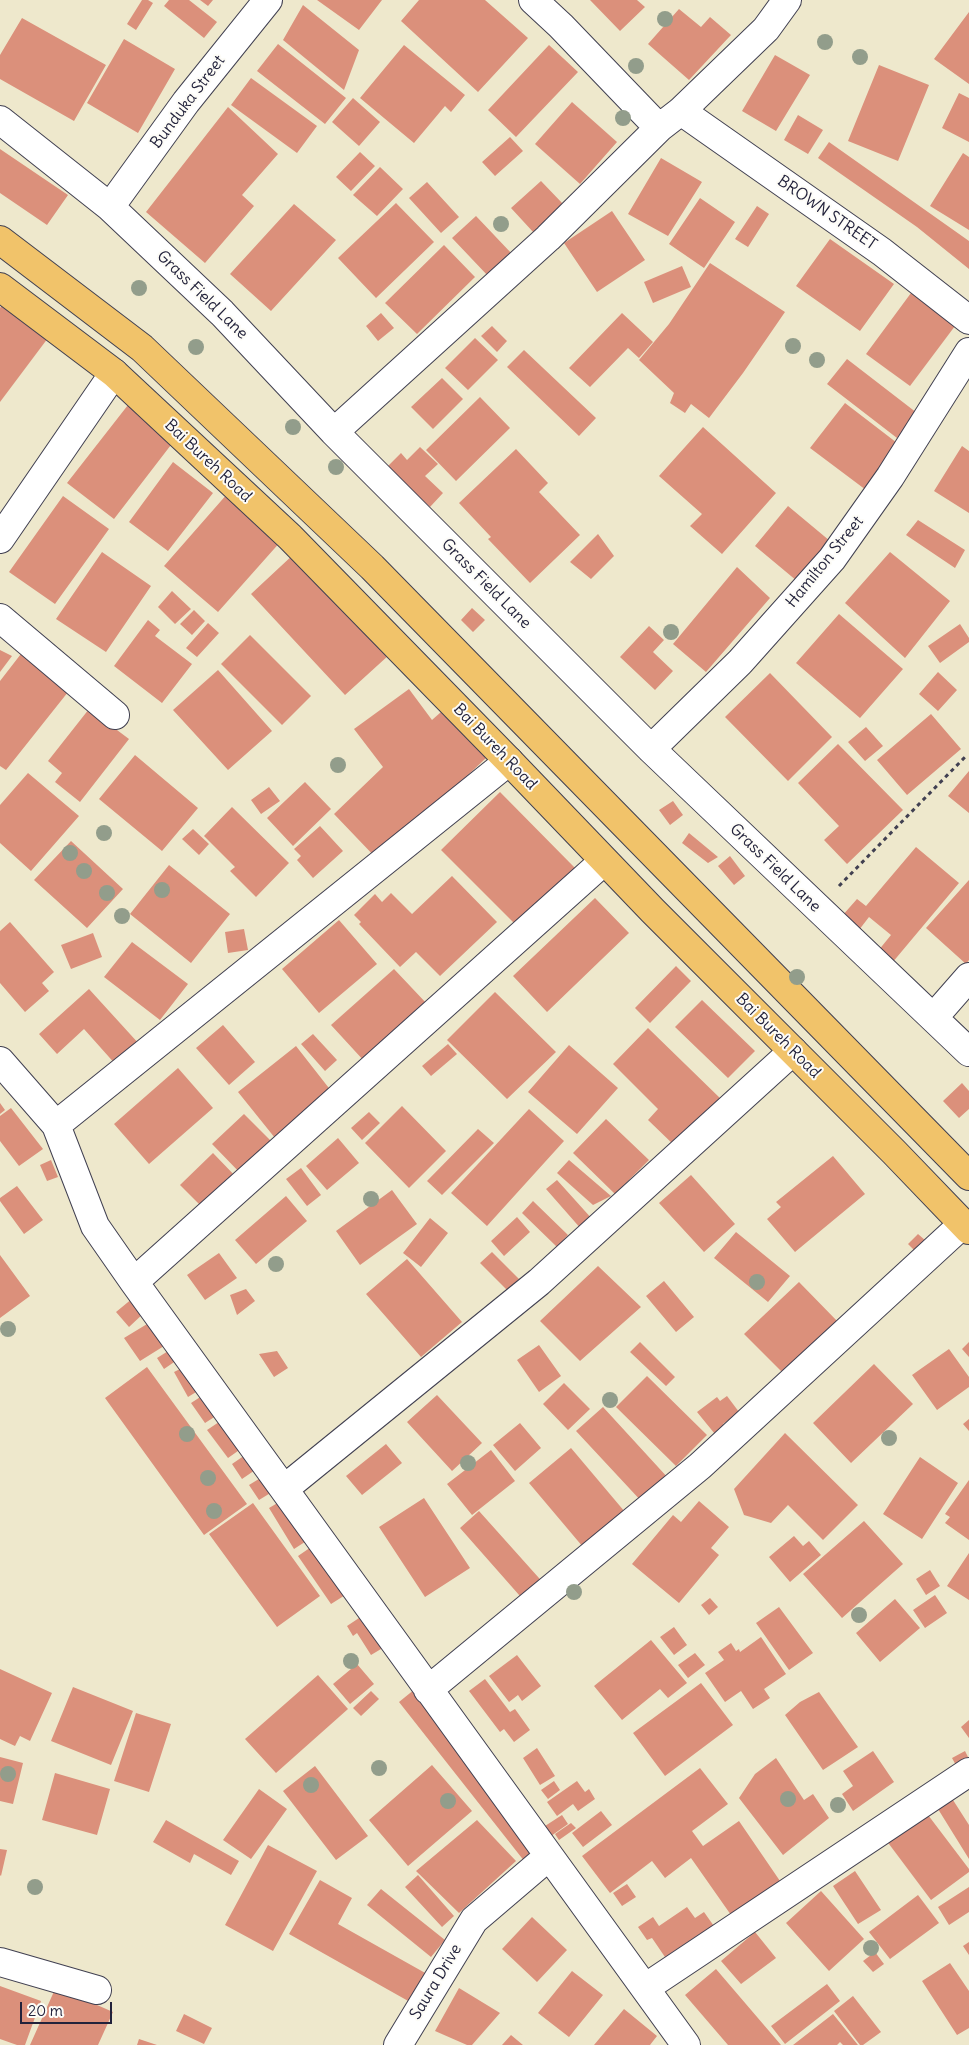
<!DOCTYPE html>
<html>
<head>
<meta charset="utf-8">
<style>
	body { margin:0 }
	#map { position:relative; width:969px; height:2045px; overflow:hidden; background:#eee8cc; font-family:Delius,sans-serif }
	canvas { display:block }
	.scale { position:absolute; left:20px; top:2002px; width:92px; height:22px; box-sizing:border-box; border:2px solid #22223b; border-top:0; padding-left:6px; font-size:15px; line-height:18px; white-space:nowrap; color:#22223b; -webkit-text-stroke:4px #fdfcf7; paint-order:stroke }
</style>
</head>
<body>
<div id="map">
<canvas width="969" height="2045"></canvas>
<div class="scale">20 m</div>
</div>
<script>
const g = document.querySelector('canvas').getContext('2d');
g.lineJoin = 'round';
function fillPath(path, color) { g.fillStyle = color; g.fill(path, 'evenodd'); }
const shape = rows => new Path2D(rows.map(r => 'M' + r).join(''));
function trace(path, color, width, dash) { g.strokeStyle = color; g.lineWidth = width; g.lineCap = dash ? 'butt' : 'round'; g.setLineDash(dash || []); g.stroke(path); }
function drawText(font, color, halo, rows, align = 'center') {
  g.font = font + ' Delius,sans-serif'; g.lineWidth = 4; g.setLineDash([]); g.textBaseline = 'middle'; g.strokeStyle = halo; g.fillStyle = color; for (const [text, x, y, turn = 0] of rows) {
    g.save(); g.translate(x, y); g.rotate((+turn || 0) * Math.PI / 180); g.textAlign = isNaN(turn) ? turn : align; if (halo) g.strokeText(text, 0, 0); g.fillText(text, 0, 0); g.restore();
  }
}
const building = shape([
	[142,0,148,0,153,3,136,30,127,24],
	[169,0,189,0,217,22,204,38,164,6],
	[200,0,213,0,208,6],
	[317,0,382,0,359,30],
	[419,0,485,0,528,38,478,92,401,21],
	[590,0,637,0,645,7,620,31],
	[303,5,359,50,344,90,283,40],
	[679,9,701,27,710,17,731,35,689,80,648,44],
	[969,12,969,84,934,59],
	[22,18,106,65,74,121,0,79,0,55],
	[124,39,175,69,138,133,87,103],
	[278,44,346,98,325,124,257,71],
	[404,45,465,95,451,112,445,106,414,143,360,98],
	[549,45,578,72,516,137,488,110],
	[775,55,810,75,776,131,742,111],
	[879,65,929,85,898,161,848,141],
	[251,78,317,126,297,153,231,105],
	[959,93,969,98,969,142,942,128],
	[353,98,380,122,359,146,332,122],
	[572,102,617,142,580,184,535,144],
	[228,107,278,154,242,195,254,206,205,263,146,212],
	[798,115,823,130,808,154,784,140],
	[510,137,523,151,495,176,482,162],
	[829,142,969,241,969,269,917,227,818,158],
	[0,149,68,195,47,225,0,193],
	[360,152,375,166,351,191,336,177],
	[963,153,969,157,969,230,930,206],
	[661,158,702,182,668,236,628,214],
	[380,167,403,189,377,216,353,195],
	[541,181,564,205,534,233,511,208],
	[427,182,459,217,441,233,409,198],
	[700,198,735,222,704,268,669,244],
	[396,203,434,242,376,298,338,258],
	[294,204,336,240,271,311,230,274],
	[757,206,769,214,748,247,735,239],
	[612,211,645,260,597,292,564,243],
	[476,216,513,255,489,277,452,238],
	[830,239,894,284,860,331,796,286],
	[444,245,475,277,417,334,385,303],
	[710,263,785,312,743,373,709,418,691,404,685,413,670,403,674,393,639,360,669,324],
	[682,266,691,287,653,303,644,282],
	[911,293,955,326,910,386,866,354],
	[2,305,48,338,0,402,0,308],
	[381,313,394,328,378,341,366,326],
	[622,313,653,342,639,358,628,348,590,387,569,368],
	[492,326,507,341,497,352,481,336],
	[475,338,498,360,468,390,445,368],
	[524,350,596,418,579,436,507,367],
	[847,359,917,413,897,438,827,384],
	[442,378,463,399,433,429,411,407],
	[480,397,510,428,456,481,426,450],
	[845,403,901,446,866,490,810,448],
	[128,405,174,441,114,519,67,483],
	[703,427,776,493,722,554,690,526,702,514,659,476],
	[962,446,969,451,969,513,934,491],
	[420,447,438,464,425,476,443,493,430,507,387,467,401,453,407,460],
	[516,449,548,483,539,492,580,535,530,583,488,539,491,537,459,503],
	[173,462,213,493,168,551,129,522],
	[228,493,282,540,218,612,164,566],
	[63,496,109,529,55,604,9,572],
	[788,506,830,541,797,581,755,546],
	[918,520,965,550,955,568,906,535],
	[598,534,614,556,591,579,570,562],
	[102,552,151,586,106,652,56,619],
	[890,552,950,601,905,658,845,603],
	[295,553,389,655,345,695,251,594],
	[737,567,770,598,706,672,673,644],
	[172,591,191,609,175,624,158,607],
	[472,608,485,620,473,632,461,620],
	[194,610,205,621,192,635,180,624],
	[839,614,903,669,860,718,796,663],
	[148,620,160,630,155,636,192,664,162,703,114,666],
	[208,623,219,633,197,657,186,648],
	[960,624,969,638,969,642,940,663,928,646],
	[649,626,664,640,653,652,673,671,655,690,620,657],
	[250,635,311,696,282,725,221,664],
	[0,650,12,656,0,672],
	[24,650,72,687,6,770,0,766,0,681],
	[218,670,272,731,228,770,173,710],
	[938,672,957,690,938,711,919,694],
	[770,673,832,737,788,781,725,717],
	[409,689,432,720,441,712,486,758,378,860,334,814,383,767,354,729],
	[89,709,129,739,80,802,55,782,62,773,48,761],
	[931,714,961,749,907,795,877,760],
	[866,727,883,746,865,761,848,742],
	[838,744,903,810,847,864,824,840,839,826,798,783],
	[135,755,198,808,162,851,99,799],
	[969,771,969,813,948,796],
	[28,773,79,816,31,871,0,843,0,805],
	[305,782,331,809,293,846,267,818],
	[269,787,280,801,261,814,251,800],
	[500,792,575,868,516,925,441,850],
	[673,801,683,815,670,825,659,810],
	[232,807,289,863,256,897,230,871,235,867,204,836],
	[320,826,343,851,313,878,297,860,301,856,294,849],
	[193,829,209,844,199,855,182,839],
	[689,833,718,857,708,863,682,843],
	[71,841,123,889,87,928,34,880],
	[916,847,959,883,892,963,878,951,891,935,869,917,859,930,842,916,857,899,866,906],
	[730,856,745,876,734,885,718,866],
	[169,865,230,914,191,963,130,914],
	[452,876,497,922,440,976,416,952,400,967,359,924,361,922,354,915,375,894,382,902,391,893,412,914],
	[969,880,969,960,966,964,926,928],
	[595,898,629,933,547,1012,513,976],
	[339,920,377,964,319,1013,282,969],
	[10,922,54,972,42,983,49,991,25,1012,0,983,0,931],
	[244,929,248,950,228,953,225,932],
	[93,933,102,957,71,969,61,945],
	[132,942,188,984,160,1020,104,977],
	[676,966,691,981,650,1023,635,1008],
	[394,969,428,1005,365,1062,331,1025],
	[89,989,140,1045,117,1066,84,1029,57,1054,39,1034],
	[495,992,556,1052,507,1099,447,1040],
	[702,1000,755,1051,728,1078,675,1027],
	[223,1025,255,1062,229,1085,196,1048],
	[648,1028,723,1101,676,1147,648,1120,658,1109,613,1064],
	[313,1034,337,1060,325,1071,301,1044],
	[448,1044,457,1054,431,1076,422,1066],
	[569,1045,618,1088,577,1134,528,1092],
	[296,1046,332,1092,275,1138,238,1092],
	[178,1068,213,1108,149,1164,114,1124],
	[962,1083,969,1091,969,1109,959,1118,943,1101],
	[0,1103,5,1110,0,1114],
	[402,1106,446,1151,409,1188,365,1143],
	[11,1108,43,1149,19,1166,0,1141,0,1116],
	[529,1109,564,1141,487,1226,451,1193],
	[369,1112,380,1123,362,1140,351,1128],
	[244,1114,276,1146,244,1177,212,1144],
	[606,1119,649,1160,615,1194,573,1153],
	[478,1129,494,1143,442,1195,427,1181],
	[338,1138,359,1163,327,1190,306,1166],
	[213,1153,240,1181,207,1212,180,1185],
	[833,1156,865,1194,795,1252,767,1219,781,1207,776,1202],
	[51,1160,58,1177,47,1181,40,1165],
	[569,1160,611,1196,593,1205,557,1173],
	[301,1168,321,1195,307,1206,286,1179],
	[691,1175,735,1224,704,1252,659,1203],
	[557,1180,593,1220,582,1230,546,1189],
	[17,1186,43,1220,24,1234,0,1201,0,1198],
	[392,1190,417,1224,360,1265,336,1231],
	[286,1196,307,1221,256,1264,235,1240],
	[533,1201,568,1235,557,1247,522,1213],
	[517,1217,530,1232,504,1256,491,1241],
	[430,1218,448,1233,421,1267,403,1253],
	[736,1232,790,1276,768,1302,714,1258],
	[918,1234,926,1241,916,1252,908,1244],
	[492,1252,519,1279,507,1290,480,1263],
	[219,1253,237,1278,205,1300,187,1275],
	[0,1255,30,1296,0,1318],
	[407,1259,462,1322,421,1357,366,1294],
	[598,1266,641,1307,580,1361,540,1321],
	[664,1281,694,1317,676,1332,646,1296],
	[799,1282,839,1323,785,1375,744,1334],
	[246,1289,255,1301,237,1315,230,1295],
	[133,1298,145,1312,129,1327,116,1312],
	[157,1318,172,1341,140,1361,124,1338],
	[640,1342,675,1377,666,1386,630,1352],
	[969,1342,969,1357,962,1349],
	[539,1345,561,1376,539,1392,517,1360],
	[173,1348,180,1358,164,1369,157,1358],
	[949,1349,969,1377,969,1387,937,1410,912,1375],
	[277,1351,288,1368,274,1377,259,1354],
	[874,1364,913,1404,851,1463,813,1423],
	[188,1365,201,1389,188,1397,174,1372],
	[147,1367,247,1504,204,1535,105,1398],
	[647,1376,707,1435,676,1466,616,1407],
	[564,1383,590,1409,568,1430,543,1404],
	[205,1394,219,1414,205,1423,191,1403],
	[437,1395,482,1443,452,1471,407,1422],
	[727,1396,739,1412,723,1424,729,1431,719,1439,697,1412,717,1397,720,1401],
	[603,1407,669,1479,643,1503,576,1431],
	[225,1418,245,1446,228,1458,207,1430],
	[969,1419,969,1431,963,1424],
	[520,1423,541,1448,515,1471,493,1445],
	[785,1433,858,1505,823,1540,788,1505,771,1523,744,1515,734,1489],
	[386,1444,402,1463,362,1495,346,1476],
	[571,1448,625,1512,583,1547,529,1483],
	[491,1450,515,1481,472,1515,447,1484],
	[251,1451,261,1466,242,1479,232,1464],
	[920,1457,958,1483,922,1539,883,1514],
	[267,1474,277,1489,259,1500,249,1485],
	[969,1480,969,1540,945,1523,950,1517,945,1514],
	[286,1498,311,1538,294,1549,269,1508],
	[424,1498,470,1568,425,1597,379,1527],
	[699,1501,729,1527,711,1548,719,1555,679,1603,632,1564,673,1515,681,1522],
	[253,1503,320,1596,277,1627,209,1534],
	[479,1511,547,1587,527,1604,460,1528],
	[864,1521,903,1564,842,1618,803,1574],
	[794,1536,803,1546,809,1541,821,1555,790,1582,769,1557],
	[317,1543,350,1592,331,1604,298,1556],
	[969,1553,969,1600,947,1586],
	[930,1570,940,1586,926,1595,916,1579],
	[935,1595,947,1613,925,1628,913,1610],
	[710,1598,718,1607,709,1615,701,1605],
	[895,1599,920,1628,880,1662,856,1633],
	[779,1607,813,1653,789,1670,756,1623],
	[365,1614,386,1646,371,1655,357,1633,353,1636,347,1626],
	[674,1627,687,1645,674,1655,660,1637],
	[761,1637,786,1674,764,1689,770,1698,753,1709,741,1691,725,1702,705,1673,724,1660,718,1652,731,1643,736,1651,739,1649,740,1652],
	[651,1640,687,1683,668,1698,660,1689,622,1720,594,1686],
	[695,1653,705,1665,688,1678,678,1665],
	[517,1655,541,1686,522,1701,518,1695,509,1702,489,1676],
	[357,1664,374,1684,350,1704,333,1684],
	[0,1669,52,1693,30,1741,20,1736,15,1746,0,1739],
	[318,1675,348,1709,276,1773,245,1739],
	[485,1679,510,1712,515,1709,530,1730,514,1742,504,1729,500,1732,469,1691],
	[701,1683,733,1725,665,1776,633,1733],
	[73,1687,133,1711,111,1765,51,1741],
	[415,1689,541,1849,525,1862,399,1702],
	[371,1691,379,1699,361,1716,353,1708],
	[819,1692,858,1747,823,1770,785,1715,800,1702],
	[136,1713,171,1724,149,1792,114,1781],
	[969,1720,969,1738,961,1727],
	[537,1748,555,1776,540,1785,523,1758],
	[873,1751,894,1782,853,1811,842,1794,853,1786,843,1771],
	[965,1751,969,1759,958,1769,952,1758],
	[0,1757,23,1763,13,1804,0,1801],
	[776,1758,804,1800,813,1794,829,1818,783,1855,739,1798,755,1774],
	[432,1765,472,1811,408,1866,369,1820],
	[315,1766,368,1836,336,1860,283,1791],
	[700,1768,728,1804,692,1831,703,1846,739,1821,780,1881,731,1915,691,1858,665,1878,652,1861,610,1893,582,1856],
	[55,1773,110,1789,97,1835,42,1820],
	[554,1781,560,1790,548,1799,541,1790],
	[577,1781,585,1792,589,1789,595,1799,578,1811,573,1804,557,1816,547,1802],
	[259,1789,287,1809,251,1859,223,1840],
	[953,1800,969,1825,969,1859,938,1809],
	[601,1811,612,1825,583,1847,572,1833],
	[925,1811,969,1869,969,1872,931,1900,886,1840],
	[562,1815,568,1824,551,1836,545,1826],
	[166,1820,239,1861,231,1875,194,1854,190,1863,153,1842],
	[477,1820,516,1861,459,1913,416,1871],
	[571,1823,576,1828,559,1840,555,1834],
	[268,1845,317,1871,273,1951,225,1925],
	[0,1849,7,1850,1,1876,0,1875],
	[855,1871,881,1910,858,1924,833,1886],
	[418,1875,454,1916,442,1927,405,1887],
	[320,1880,352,1898,338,1924,427,1974,410,2002,289,1934],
	[627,1884,636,1897,622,1906,613,1893],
	[969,1887,969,1912,949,1925,938,1907],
	[381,1889,445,1940,431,1957,367,1905],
	[821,1891,864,1939,829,1971,786,1923],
	[918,1895,939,1923,890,1959,869,1932],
	[687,1907,695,1918,704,1912,716,1929,704,1938,701,1933,665,1957,652,1938,647,1940,638,1927,653,1917,659,1926],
	[532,1917,567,1950,537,1982,502,1949],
	[755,1932,776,1958,741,1984,721,1961],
	[969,1942,969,1955,963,1946],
	[875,1952,884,1964,873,1972,863,1961],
	[950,1963,969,1991,969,2028,957,2035,922,1981],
	[716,1969,781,2045,728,2045,685,1995],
	[572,1971,603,1995,569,2037,538,2013],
	[827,1984,840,2001,785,2044,771,2026],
	[0,1986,41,2001,25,2045,17,2045,0,2039],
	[56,1987,113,2012,98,2045,30,2045],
	[459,1988,500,2013,472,2045,467,2045,435,2031],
	[853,1996,881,2032,863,2045,860,2045,834,2011],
	[624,2009,657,2036,650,2045,594,2045],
	[184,2014,212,2028,204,2044,176,2031],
	[833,2014,858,2045,843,2045,840,2042,837,2045,793,2045],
	[511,2035,523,2045,502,2045],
	[139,2039,157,2045,137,2045]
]);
const path = shape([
	[839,886,966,756]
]);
const street = shape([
	[533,0,561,26,659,128],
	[681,111,882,252,969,320],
	[0,120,110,207,222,313,334,432,651,749,969,1052],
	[110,207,186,102,268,0],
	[334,432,548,238,659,128,681,111,766,29,787,0],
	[0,539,114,373],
	[0,618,115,715],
	[651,749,740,662,832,559,890,477,969,352],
	[934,1017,969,977],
	[0,1061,56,1125,95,1226,134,1282,686,2045],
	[56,1125,509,761],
	[134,1282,604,861],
	[284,1489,539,1282,793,1051],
	[428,1690,700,1466,963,1224],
	[0,1962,97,1990],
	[645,1988,969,1772],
	[398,2045,474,1920,549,1856]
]);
const highway = shape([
	[0,240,142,348,372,567,969,1176],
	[0,287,114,373,290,537,509,761,653,911,894,1152,969,1230]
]);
const trees = [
	[665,19],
	[825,42],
	[860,57],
	[636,66],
	[623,118],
	[501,224],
	[139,288],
	[793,346],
	[196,347],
	[817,360],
	[293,427],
	[336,467],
	[671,632],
	[338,765],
	[104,833],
	[70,853],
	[84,871],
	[162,890],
	[107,893],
	[122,916],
	[797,977],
	[371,1199],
	[276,1264],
	[757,1282],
	[8,1329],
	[610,1400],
	[187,1434],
	[889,1438],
	[468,1463],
	[208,1478],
	[214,1511],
	[574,1592],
	[859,1615],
	[351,1661],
	[379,1768],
	[8,1774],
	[311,1785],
	[788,1799],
	[448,1801],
	[838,1805],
	[35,1887],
	[871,1948]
];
const streetNames = [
	["Bunduka Street",188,102,-53],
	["BROWN STREET",827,213,35],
	["Grass Field Lane",202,295,44],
	["Bai Bureh Road",208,461,43],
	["Hamilton Street",825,562,-51],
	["Grass Field Lane",486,584,45],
	["Bai Bureh Road",495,747,46],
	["Grass Field Lane",775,868,44],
	["Bai Bureh Road",778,1036,45],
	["Saura Drive",436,1982,-59]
];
fillPath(building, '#db907b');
trace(street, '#414051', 30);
trace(highway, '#414051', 30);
trace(path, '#414051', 3, [4, 4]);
trace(street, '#fff', 28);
trace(highway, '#f1c36a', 28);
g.fillStyle = '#929d8b';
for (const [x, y] of trees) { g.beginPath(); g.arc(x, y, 8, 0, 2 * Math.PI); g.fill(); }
drawText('16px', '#22223b', '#fdfcf7', streetNames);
</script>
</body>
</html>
